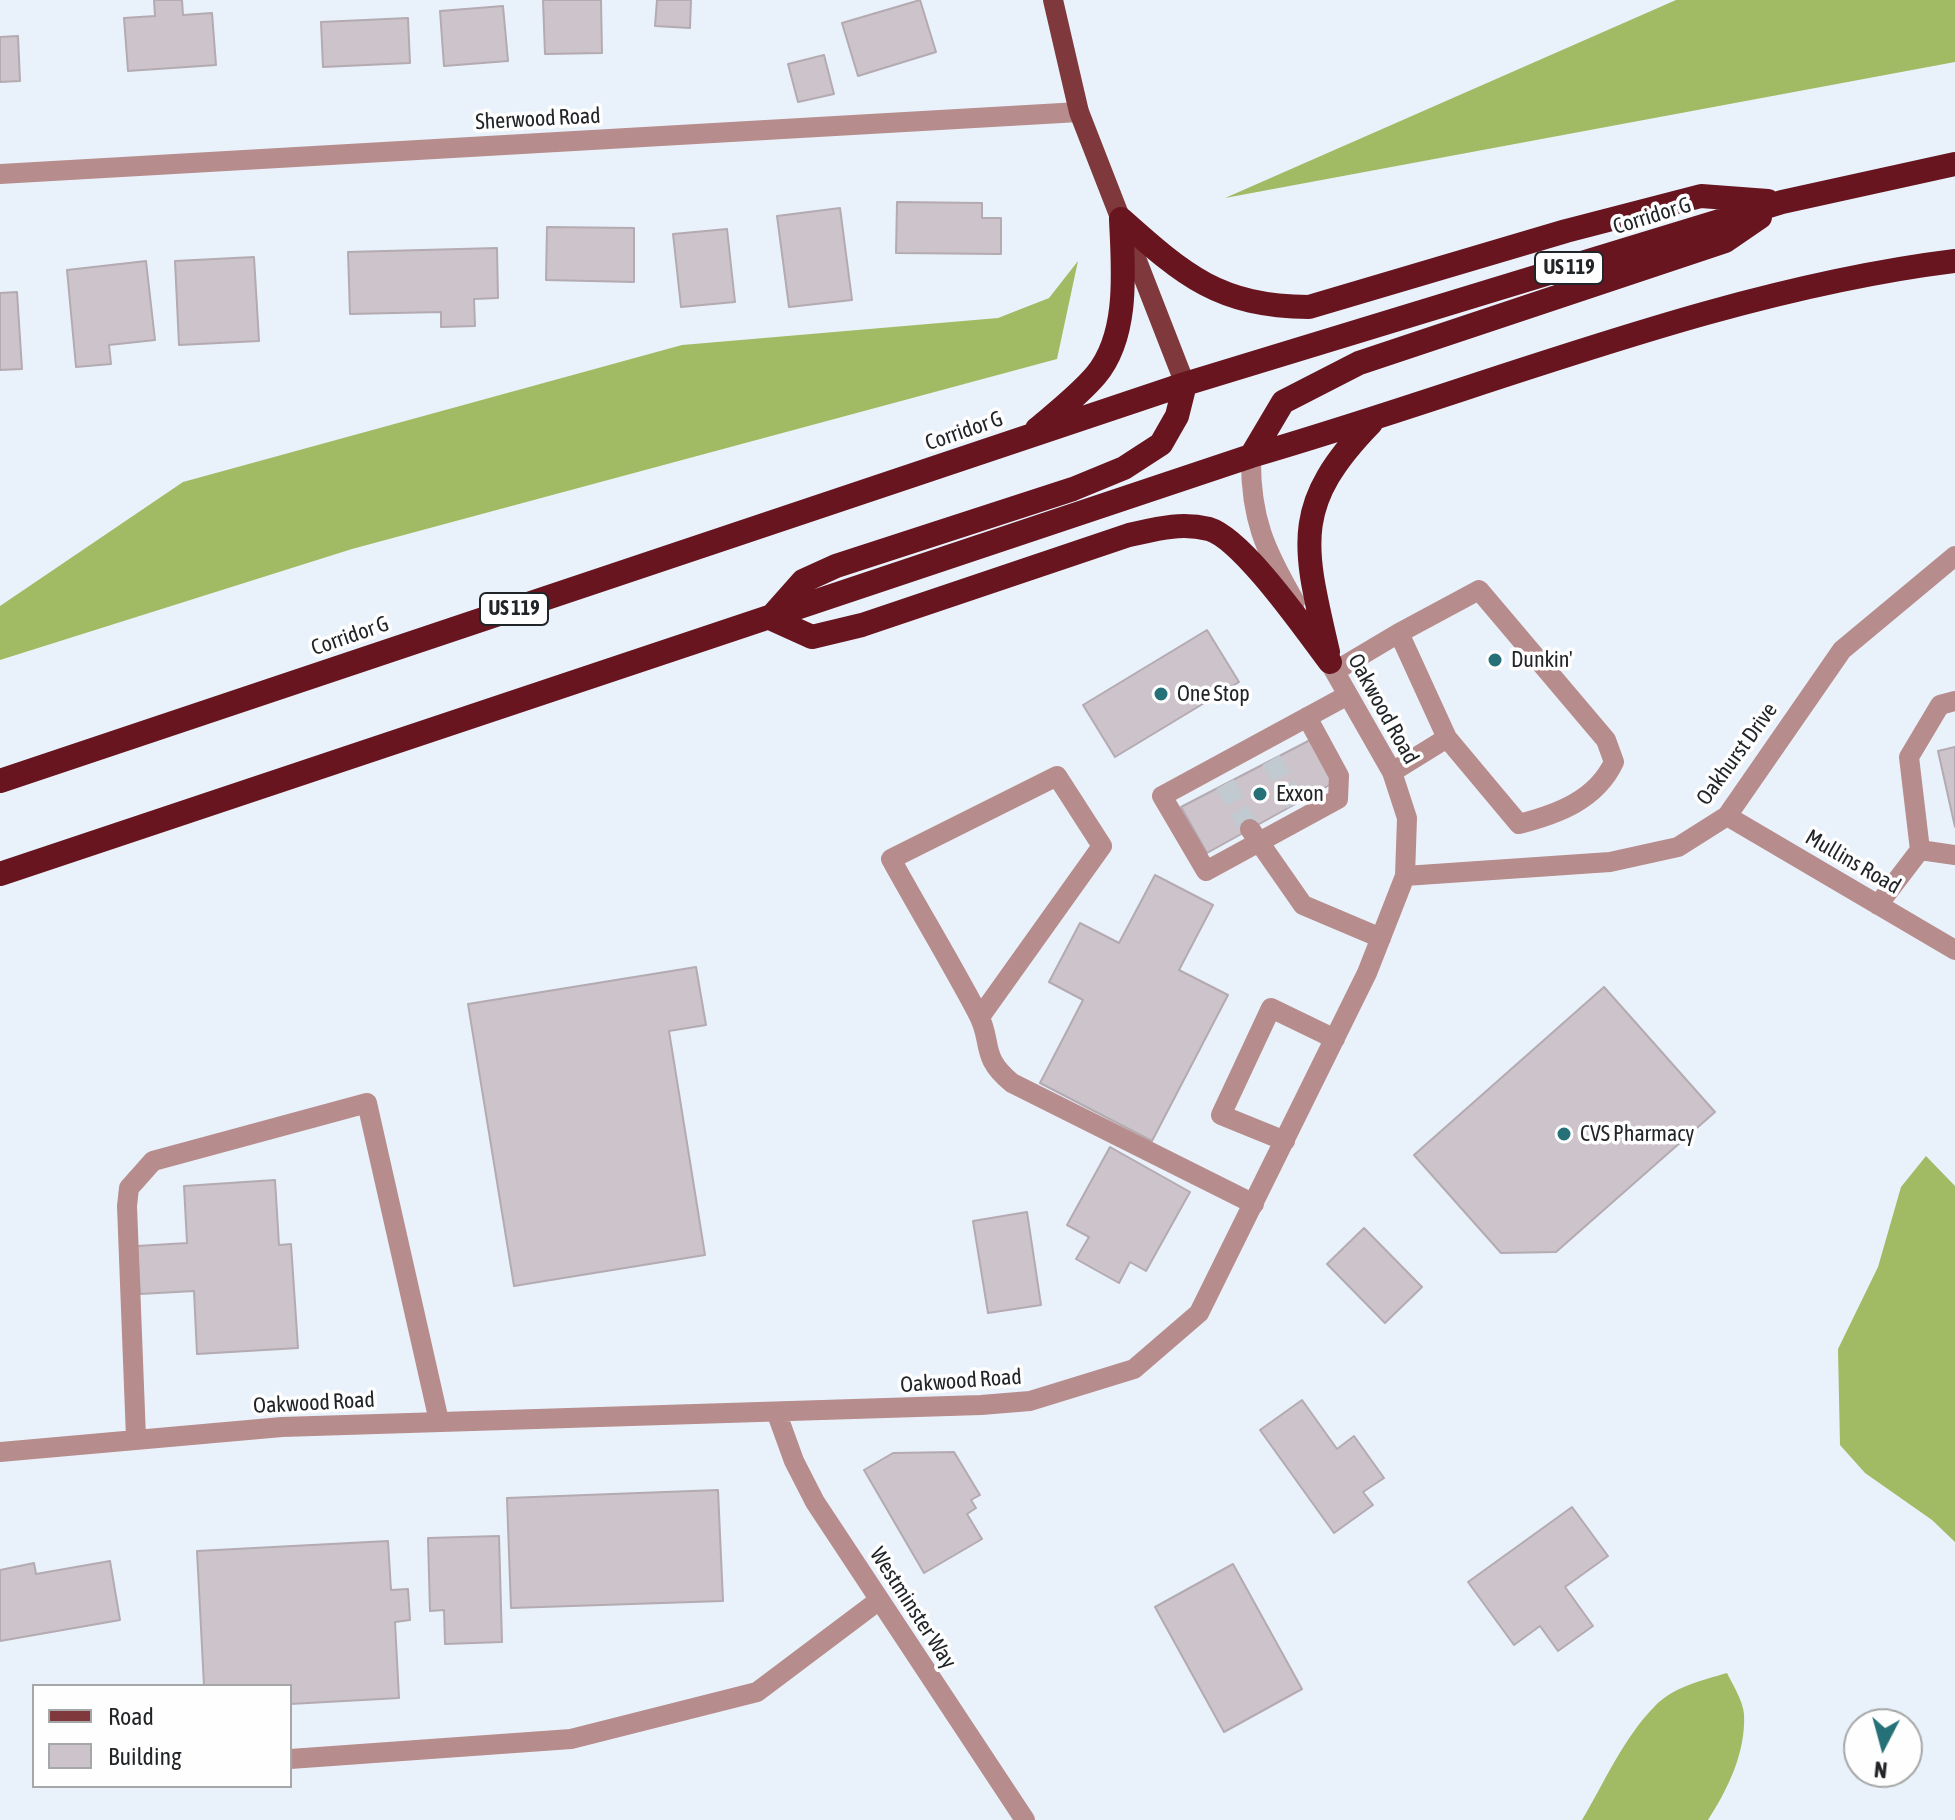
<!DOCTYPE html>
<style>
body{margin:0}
#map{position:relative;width:1955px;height:1820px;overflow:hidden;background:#e9f2fb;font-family:"Asap Condensed",sans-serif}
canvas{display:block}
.legend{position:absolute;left:32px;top:1684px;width:260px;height:104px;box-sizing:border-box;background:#fefefe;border:2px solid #a6a7a8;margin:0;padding:10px 14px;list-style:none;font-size:24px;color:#222528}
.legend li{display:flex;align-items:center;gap:16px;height:40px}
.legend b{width:40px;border:2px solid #a6a7a8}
.north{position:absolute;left:1843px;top:1708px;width:80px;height:80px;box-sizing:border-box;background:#fefefe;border:2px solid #a6a7a8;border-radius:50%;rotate:186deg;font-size:22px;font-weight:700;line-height:32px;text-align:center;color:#222528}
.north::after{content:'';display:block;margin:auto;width:28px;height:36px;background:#267078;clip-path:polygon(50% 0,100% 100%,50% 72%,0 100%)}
</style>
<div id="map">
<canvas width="1955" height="1820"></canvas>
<ul class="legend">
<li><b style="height:10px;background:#7f383b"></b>Road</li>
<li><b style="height:22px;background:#cdc3ca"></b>Building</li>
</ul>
<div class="north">N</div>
</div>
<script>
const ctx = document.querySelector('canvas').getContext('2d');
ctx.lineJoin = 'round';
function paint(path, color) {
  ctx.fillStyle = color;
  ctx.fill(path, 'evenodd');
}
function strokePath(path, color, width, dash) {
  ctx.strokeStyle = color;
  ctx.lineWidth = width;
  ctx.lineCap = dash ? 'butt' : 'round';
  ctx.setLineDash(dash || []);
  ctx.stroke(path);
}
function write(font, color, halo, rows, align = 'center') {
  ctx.font = font + ' "Asap Condensed",sans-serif';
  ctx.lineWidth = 7;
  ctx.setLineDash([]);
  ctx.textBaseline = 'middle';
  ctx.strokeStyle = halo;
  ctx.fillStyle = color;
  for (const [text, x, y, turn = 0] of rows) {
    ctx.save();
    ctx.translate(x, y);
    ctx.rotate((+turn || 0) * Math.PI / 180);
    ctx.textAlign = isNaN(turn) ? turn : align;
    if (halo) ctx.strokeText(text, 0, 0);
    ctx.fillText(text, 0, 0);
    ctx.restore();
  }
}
const forest = new Path2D(`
 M1676 0H1955V62L1225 198Z
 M1078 261 1057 359 352 549 0 660V606L183 482 682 345 998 318 1049 298Z
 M1926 1156 1955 1186V1542L1932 1520 1865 1473 1840 1445 1838 1349 1878 1267 1901 1187Z
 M1727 1673C1733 1685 1743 1701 1744 1714 1746 1752 1728 1789 1708 1820H1582C1604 1783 1624 1737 1655 1706 1673 1687 1703 1680 1727 1673Z`);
const building = new Path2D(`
 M154 0H182L183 15 212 13 216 65 128 71 124 18 155 16Z
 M543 0H601L602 53 545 54Z
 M657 0H691L690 28 655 26Z
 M920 0 936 52 858 76 842 23Z
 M503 6 508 61 444 66 440 11Z
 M408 18 410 63 323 67 321 22Z
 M18 36 20 81 0 82V37Z
 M824 55 834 94 798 102 788 64Z
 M897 202 982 203V218H1001V254L896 253Z
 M840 208 852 300 789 307 777 216Z
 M547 227 634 228V282L546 280Z
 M727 229 735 302 681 307 673 234Z
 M497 248 498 298 474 299 475 326 441 327V312L350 314 348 252Z
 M254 257 259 341 179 345 175 261Z
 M146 261 155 340 109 345 111 364 76 367 67 270Z
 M17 292 22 369 0 370V293Z
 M1207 630 1239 682 1115 757 1083 705Z
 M1314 738 1335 782 1207 853 1181 807Z
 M1955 747V827L1938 751Z
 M1155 875 1213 905 1179 970 1228 995 1152 1141 1040 1083 1083 1000 1049 982 1080 923 1119 943Z
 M696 967 706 1025 669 1031 705 1255 514 1286 468 1004Z
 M1604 987 1715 1112 1556 1252 1501 1253 1414 1155Z
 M1110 1147 1190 1192 1146 1271 1130 1262 1119 1283 1076 1259 1089 1237 1067 1225Z
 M275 1180 279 1245 291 1244 298 1348 197 1354 194 1291 140 1294 137 1246 187 1243 184 1186Z
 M1027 1212 1041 1305 988 1313 973 1221Z
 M1364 1228 1422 1287 1385 1323 1327 1264Z
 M1302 1400 1337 1449 1354 1436 1384 1478 1363 1492 1373 1505 1334 1533 1260 1430Z
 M954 1452 980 1495 971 1500 976 1508 967 1514 982 1539 924 1573 864 1470 893 1453Z
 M718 1490 723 1601 511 1608 507 1498Z
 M1572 1507 1608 1556 1565 1587 1593 1626 1558 1651 1540 1626 1514 1645 1468 1582Z
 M499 1536 502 1642 445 1644 444 1610 430 1611 428 1538Z
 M388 1541 391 1590 408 1589 410 1620 395 1622 399 1698 290 1704V1686H204L197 1551Z
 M110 1561 120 1620 0 1641V1570L34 1563 36 1574Z
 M1233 1564 1302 1689 1224 1732 1155 1607Z`);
const minorTunnel = new Path2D(`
 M1271 760 1296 804
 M1225 784 1250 829`);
const minor = new Path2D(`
 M0 174 1079 112
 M1251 456C1250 518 1265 550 1295 602
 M1335 671 1399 633
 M1307 717 1339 776 1338 799 1206 871 1162 796C1224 762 1286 728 1348 695
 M1392 772 1447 738 1519 824C1558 814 1596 800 1614 762L1606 740 1479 590 1399 633 1447 738
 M1727 816 1955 950
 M1250 829 1303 905 1381 938
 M1920 850 1955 855
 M1405 876 1610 862 1678 847 1727 816 1842 650 1955 556
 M1878 905 1920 850 1909 757 1940 705 1955 701
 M980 1017 1102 846 1057 776 891 859C919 910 950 961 977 1012 994 1042 978 1055 1012 1083L1254 1204
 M1285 1141 1221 1115 1271 1008 1335 1039
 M777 1414 794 1461 815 1502 1025 1820
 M136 1438 127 1206 129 1188 153 1161 367 1103 439 1421
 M0 1452 282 1427 981 1405 1030 1401 1134 1369 1199 1313 1367 973 1405 876 1407 818 1392 772 1323 651
 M290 1759 571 1739 757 1692 878 1601`);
const major = new Path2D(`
 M1053 0 1079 112 1185 384`);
const highway = new Path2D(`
 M1121 219C1185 276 1219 306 1309 307L1566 231 1701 196 1768 201
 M1037 429C1057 412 1079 395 1096 375 1130 334 1123 267 1121 219
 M1251 456 1283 402 1359 363 1725 241 1760 217
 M771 617 803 581 836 566 1073 489 1124 468 1161 444 1177 416 1185 384
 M770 618 812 637 862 625 1129 535C1156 529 1180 522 1209 529 1243 539 1307 632 1330 662
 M1328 652C1304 547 1290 506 1371 423
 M0 781 1185 384 1782 202 1955 164
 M0 874 1251 456C1480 390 1719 290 1955 261`);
const markers = [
 [1495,660,8,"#267078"],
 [1161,694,8,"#267078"],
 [1260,794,8,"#267078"],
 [1564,1134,8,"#267078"]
];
const shields = [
 [1569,268,68],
 [514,609,68]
];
const shieldNames = [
 ["US 119",1569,268],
 ["US 119",514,609]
];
const streetNames = [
 ["Sherwood Road",538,119,-3],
 ["Corridor G",1652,216,-17],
 ["Corridor G",964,431,-19],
 ["Corridor G",350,636,-19],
 ["Oakwood Road",1383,709,61],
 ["Oakhurst Drive",1737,754,-54],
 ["Mullins Road",1853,862,30],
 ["Oakwood Road",961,1381,-4],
 ["Oakwood Road",314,1403,-3],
 ["Westminster Way",913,1608,57]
];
const poiNames = [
 ["Dunkin'",1511,660],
 ["One Stop",1177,694],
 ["Exxon",1276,794],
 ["CVS Pharmacy",1580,1134]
];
paint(forest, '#a1bb65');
paint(building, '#cdc3ca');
strokePath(building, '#b4aab1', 2);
strokePath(minorTunnel, '#c1c9d1', 20, [20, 10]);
strokePath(minor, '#b78c8c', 20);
strokePath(major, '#7f383b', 20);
strokePath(highway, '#68151f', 24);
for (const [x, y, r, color] of markers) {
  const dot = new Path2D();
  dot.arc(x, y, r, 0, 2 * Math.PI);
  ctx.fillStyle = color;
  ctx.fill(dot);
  strokePath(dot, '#fefefe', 3);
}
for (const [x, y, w] of shields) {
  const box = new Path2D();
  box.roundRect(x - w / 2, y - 16, w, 32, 6);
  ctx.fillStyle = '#fefefe';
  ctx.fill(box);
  strokePath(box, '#222528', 2);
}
write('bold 20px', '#222528', null, shieldNames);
write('22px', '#222528', '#fefefe', streetNames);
write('22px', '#222528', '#fefefe', poiNames, 'left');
</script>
